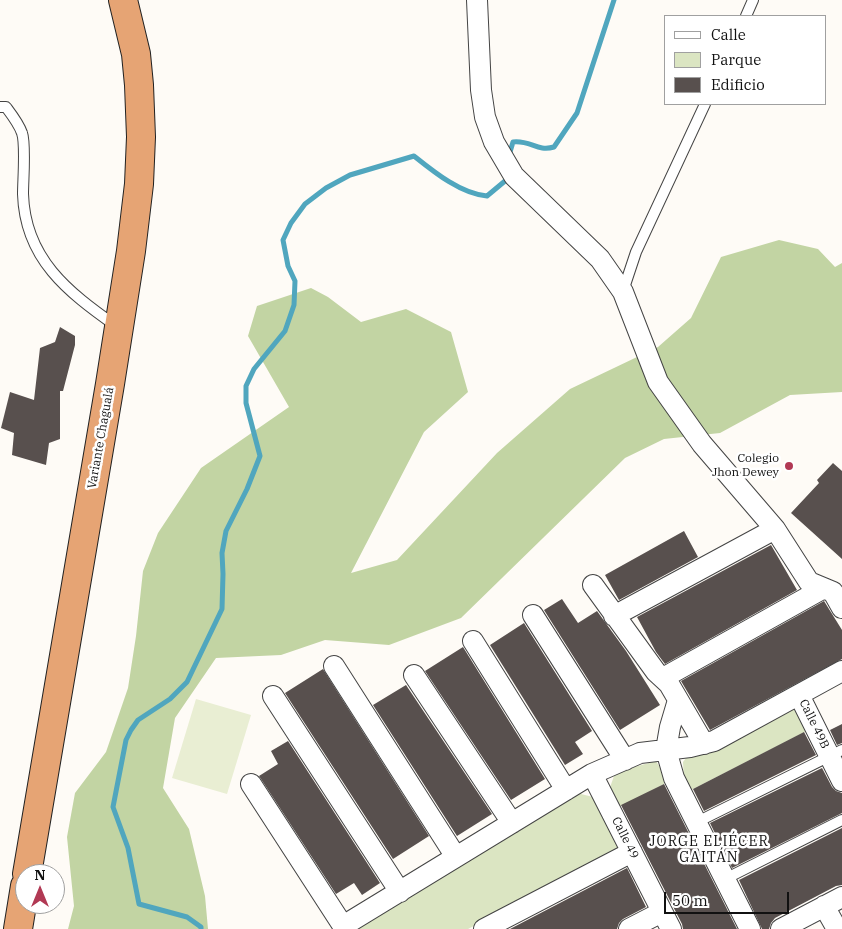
<!DOCTYPE html>
<meta charset="utf-8">
<style>
body{margin:0}
#map{position:relative;width:842px;height:929px;overflow:hidden;background:#fefbf6;font-family:"IBM Plex Serif",serif}
canvas{display:block}
.legend{position:absolute;left:664px;top:15px;width:162px;height:90px;box-sizing:border-box;background:#fff;border:1px solid #a0a0a0;margin:0;padding:6px 9px;list-style:none;font-size:15px;color:#111}
.legend li{display:flex;align-items:center;gap:10px;height:25px}
.legend b{width:25px;border:1px solid #a0a0a0}
.north{position:absolute;left:15px;top:864px;width:50px;height:50px;box-sizing:border-box;background:#fff;border:1px solid #a0a0a0;border-radius:50%;rotate:0deg;font-size:14px;font-weight:700;line-height:20px;text-align:center;color:#111}
.north::after{content:'';display:block;margin:auto;width:18px;height:22px;background:#b13954;clip-path:polygon(50% 0,100% 100%,50% 72%,0 100%)}
.scale{position:absolute;left:664px;top:892px;width:125px;height:22px;box-sizing:border-box;border:2px solid #111;border-top:0;padding-left:6px;font-size:15px;line-height:18px;white-space:nowrap;color:#111;-webkit-text-stroke:4px #fff;paint-order:stroke}
</style>
<div id="map">
<canvas width="842" height="929"></canvas>
<ul class="legend">
<li><b style="height:6px;background:#fff"></b>Calle</li>
<li><b style="height:14px;background:#dbe5c2"></b>Parque</li>
<li><b style="height:14px;background:#58504e"></b>Edificio</li>
</ul>
<div class="north">N</div>
<div class="scale">50 m</div>
</div>
<script>
const ctx = document.querySelector('canvas').getContext('2d');
ctx.lineJoin = 'round';
function paint(path, color) {
  ctx.fillStyle = color;
  ctx.fill(path, 'evenodd');
}
function strokePath(path, color, width, dash) {
  ctx.strokeStyle = color;
  ctx.lineWidth = width;
  ctx.lineCap = dash ? 'butt' : 'round';
  ctx.setLineDash(dash || []);
  ctx.stroke(path);
}
function write(font, color, halo, rows, align = 'center') {
  ctx.font = font + ' "IBM Plex Serif",serif';
  ctx.lineWidth = 5;
  ctx.setLineDash([]);
  ctx.textBaseline = 'middle';
  ctx.strokeStyle = halo;
  ctx.fillStyle = color;
  for (const [text, x, y, turn = 0] of rows) {
    ctx.save();
    ctx.translate(x, y);
    ctx.rotate((+turn || 0) * Math.PI / 180);
    ctx.textAlign = isNaN(turn) ? turn : align;
    if (halo) ctx.strokeText(text, 0, 0);
    ctx.fillText(text, 0, 0);
    ctx.restore();
  }
}
const green = new Path2D(`
 M790 709 798 711 808 727 805 732 691 790 684 781 683 762 689 754Z
 M656 761 665 776 664 784 619 807 608 793 614 776 627 769Z
 M577 793 597 798 622 850 468 929H356Z`);
const forest = new Path2D(`
 M779 240 818 249 835 267 842 263V392L790 395 720 433 664 439 625 458 461 618 389 645 325 640 281 655 216 658 175 718 163 788 189 829 205 896 208 929H68L74 906 67 837 75 793 106 752 128 688 136 636 143 571 158 533 201 468 289 407 248 336 257 306 311 288 328 297 361 322 406 309 451 332 468 392 424 432 351 573 397 560 497 453 570 389 658 347 691 318 721 257Z`);
const pitch = new Path2D(`
 M196 699 251 715 227 794 172 778Z`);
const stream = new Path2D(`
 M510 152 513 142C531 140 537 152 554 147L577 113 614 0
 M201 929V927L187 917 139 904 128 848 113 807 126 740 131 730 138 720 170 699 187 682 222 609 223 574 222 553 226 531 247 489 260 456 246 403V386L254 369 285 331 294 305 295 281 288 266 283 240 291 223 305 204 326 188 350 175 414 156C434 172 461 194 487 196L505 181`);
const building = new Path2D(`
 M60 327 75 336V345L63 391H60V439L49 443 46 465 12 455 14 433 1 428 10 392 34 400 40 348 55 342Z
 M833 463 842 471V559L791 513 819 483 817 480Z
 M684 531 698 557 619 600 605 575Z
 M771 545 797 590 665 664 656 652 637 617Z
 M562 599 578 623 597 611 626 651 660 705 620 730 544 610Z
 M824 601 842 630V659L710 730 681 681Z
 M524 623 592 731 575 742 583 754 565 765 490 645Z
 M463 647 545 779 511 800 425 671Z
 M323 669 429 836 393 859 285 693Z
 M406 685 492 814 457 836 373 705Z
 M842 724V743L837 745 830 730Z
 M804 732 816 755 704 811 693 789Z
 M288 741 380 883 362 895 354 883 336 894 259 776 278 764 271 751Z
 M822 768 832 787 836 791 842 793V813L732 868 710 823Z
 M664 784 737 929H683L682 924 621 805Z
 M842 828V885L836 886 775 918 771 923 769 929H762L739 880Z
 M627 868 646 907 623 919 619 923 617 929H510Z`);
const service = new Path2D(`
 M746 16 753 0
 M0 107H6C12 115 19 124 22 133 26 144 23 180 23 194 25 259 68 292 116 326
 M623 291 636 252 705 104
 M697 822 842 750
 M725 879 842 820`);
const minor = new Path2D(`
 M477 0 481 90 485 117 494 142 514 176 600 259 623 292 658 382 702 444 775 529 809 582 833 592 842 608
 M593 585 656 672 669 684 704 744
 M533 615 625 760
 M614 616 775 529
 M473 641 566 790
 M334 666 456 857
 M414 675 512 823
 M663 678 824 588
 M799 695 842 781
 M273 696 400 892
 M678 700 670 727 666 750 674 778 750 929
 M592 774 671 929
 M251 784 343 926 592 774 640 753 690 747 714 741 842 671
 M824 906 837 929
 M484 929 632 852
 M629 929 662 912
 M781 929 842 897`);
const trunk = new Path2D(`
 M27 874 110 384 131 251 139 184 141 137 139 85 136 54 123 0
 M18 929 25 886`);
const markers = [
 [789,466,5,"#b13954"]
];
const streetNames = [
 ["Variante Chagualá",101,438,-80],
 ["Calle 49B",814,724,64],
 ["Calle 49",625,838,63]
];
const poiNames = [
 ["Colegio",779,459],
 ["Jhon Dewey",779,473]
];
const neighbourhoodNames = [
 ["JORGE ELIÉCER",709,842],
 ["GAITÁN",709,858]
];
paint(green, '#dbe5c2');
paint(forest, '#c2d4a3');
paint(pitch, '#e9eed3');
strokePath(stream, '#50a6be', 5);
paint(building, '#58504e');
strokePath(service, '#444', 12);
strokePath(minor, '#444', 22);
strokePath(trunk, '#222', 30);
strokePath(service, '#fff', 10);
strokePath(minor, '#fff', 20);
strokePath(trunk, '#e6a474', 28);
for (const [x, y, r, color] of markers) {
  const dot = new Path2D();
  dot.arc(x, y, r, 0, 2 * Math.PI);
  ctx.fillStyle = color;
  ctx.fill(dot);
  strokePath(dot, '#fff', 2);
}
write('12px', '#111', '#fff', streetNames);
write('12px', '#111', '#fff', poiNames, 'right');
ctx.letterSpacing = '1px';
write('14px', '#111', '#fff', neighbourhoodNames);
ctx.letterSpacing = '0px';
</script>
